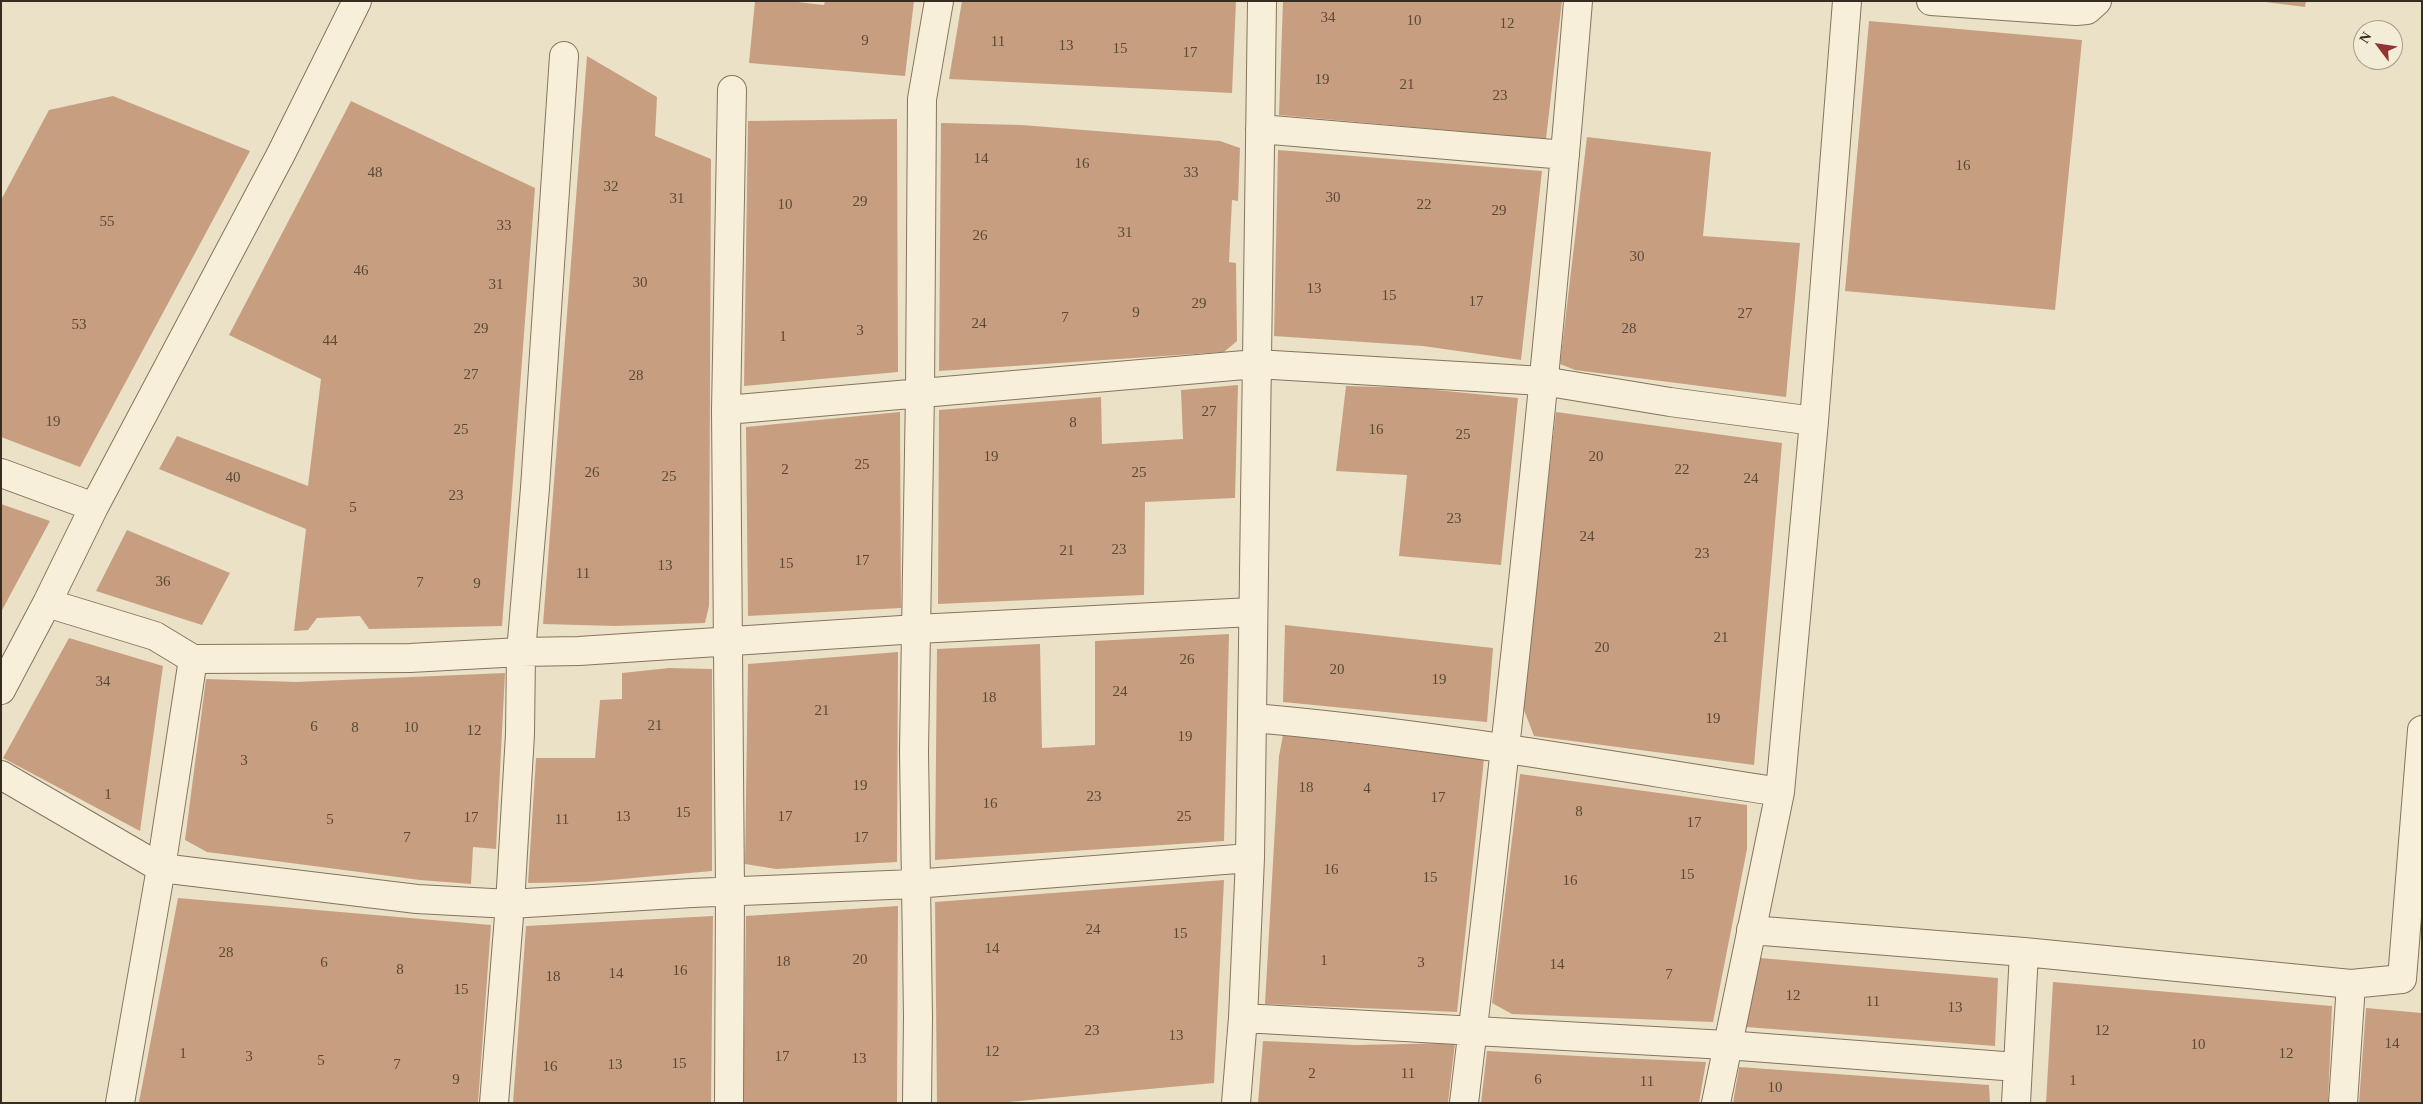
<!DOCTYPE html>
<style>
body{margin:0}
#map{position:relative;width:2423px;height:1104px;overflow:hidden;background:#ebe1c7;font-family:Georgia,serif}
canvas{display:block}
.frame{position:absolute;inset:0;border:2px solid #372c20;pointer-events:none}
.north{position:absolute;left:2353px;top:20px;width:50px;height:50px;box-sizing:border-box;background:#f3ecd6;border:1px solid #a89f8d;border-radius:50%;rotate:301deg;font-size:14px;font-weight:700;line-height:20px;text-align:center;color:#372c20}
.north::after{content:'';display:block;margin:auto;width:18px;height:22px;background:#913432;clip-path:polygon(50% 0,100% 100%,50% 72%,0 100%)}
</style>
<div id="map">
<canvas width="2423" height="1104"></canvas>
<div class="frame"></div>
<div class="north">N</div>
</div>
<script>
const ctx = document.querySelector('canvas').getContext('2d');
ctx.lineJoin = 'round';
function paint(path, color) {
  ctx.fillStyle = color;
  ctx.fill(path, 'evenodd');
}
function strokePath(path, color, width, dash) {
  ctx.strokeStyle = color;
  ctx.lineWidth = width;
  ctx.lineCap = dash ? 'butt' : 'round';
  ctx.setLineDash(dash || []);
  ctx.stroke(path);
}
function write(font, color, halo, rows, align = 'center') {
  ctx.font = font + ' Georgia,serif';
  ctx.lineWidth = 4;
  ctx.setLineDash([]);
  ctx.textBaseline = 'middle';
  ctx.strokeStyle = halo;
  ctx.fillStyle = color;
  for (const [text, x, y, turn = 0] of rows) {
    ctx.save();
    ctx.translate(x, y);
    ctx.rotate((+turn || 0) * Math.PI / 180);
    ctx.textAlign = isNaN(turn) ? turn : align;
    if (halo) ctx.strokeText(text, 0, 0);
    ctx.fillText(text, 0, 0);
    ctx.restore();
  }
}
const building = new Path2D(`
 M755 1H789L824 5 825 1H914L905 76 749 63Z
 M962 1H1236L1232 93 949 79Z
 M1283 1H1562L1546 139 1279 115Z
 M2257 1H2306L2305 7Z
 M1869 21 2082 40 2055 310 1845 291Z
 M587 56 657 97 655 136 711 159 709 606 705 623 615 626 543 624Z
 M113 96 250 151 80 467 1 437V200L49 110Z
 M351 101 535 188 502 626 369 629 360 616 317 618 308 630 294 631 306 529 159 469 177 436 308 486 321 379 229 335Z
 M897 119 898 372 744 386 748 121Z
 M941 123 1022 125 1220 141 1240 148 1238 201 1232 200 1229 262 1236 263 1237 341 1224 352 939 371Z
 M1587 137 1711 152 1703 236 1800 243 1786 397 1575 370 1560 364Z
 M1278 150 1542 171 1521 360 1423 346 1274 336Z
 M1238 385 1235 498 1145 502 1144 595 938 604 939 410 1101 397 1102 444 1183 439 1181 390Z
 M1346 386 1415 388 1518 398 1501 565 1399 556 1407 475 1336 471Z
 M900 412 901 608 748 616 746 427Z
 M1556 412 1782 443 1754 765 1534 736 1522 705Z
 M1 504 50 521 1 612Z
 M127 530 230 573 202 625 96 591Z
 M1285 625 1493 648 1487 722 1283 702Z
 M1229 634 1224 841 935 860 937 649 1040 644 1042 748 1095 745V641Z
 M69 638 163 666 140 831 3 758Z
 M898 652 897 862 776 869 745 864 748 664Z
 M669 668 712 669V871L588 882 528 883 536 758H595L600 700 622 699V673Z
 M505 673 496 849 473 847 471 884 420 880 207 852 185 840 206 679 296 682Z
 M1283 735 1484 759 1457 1012 1265 1004 1279 756Z
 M1520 774 1747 805V849L1713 1022 1512 1014 1492 1003Z
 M1224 880 1214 1083 998 1103H937L935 902Z
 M178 898 491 925 478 1103 139 1102Z
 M898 906 897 1103H743L746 916Z
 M713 916 711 1103H513L526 926Z
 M1760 958 1998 978 1995 1046 1746 1027Z
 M2053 982 2332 1006 2328 1103H2046Z
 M2366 1008 2422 1013V1103H2359Z
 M1263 1041 1356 1045 1455 1043 1448 1103H1258Z
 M1487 1051 1597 1057 1706 1062 1699 1103H1481Z
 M1739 1067 1989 1085 1990 1103H1733Z`);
const street = new Path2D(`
 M1931 1 2076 11 2087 10 2097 1
 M1260 129 1565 155
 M726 410 1256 364 1543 381 1670 402 1814 421
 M1 473 94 507
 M47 603 155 636 193 659 410 658 521 652 579 651 917 629 1252 612
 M1 690 47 603 94 507 281 154 357 1
 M1253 718C1429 733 1605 765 1780 792
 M1 775 161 868 417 899 510 904 692 893 914 884 1250 858
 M1751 930 2024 952 2351 984 2402 979 2422 730
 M1243 1018 1726 1045 2017 1067
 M120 1103 161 868 193 659
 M494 1103 510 904 520 734 521 652 535 488 564 56
 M729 1103 730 891 726 410 732 90
 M917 1103 918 1017 914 751 920 392 922 99 939 1
 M1236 1103 1243 1018 1250 858 1262 1
 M1464 1103C1508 736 1548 369 1578 1
 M1716 1103 1780 792 1814 421 1847 1
 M2016 1103 2024 952
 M2343 1103 2351 984`);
const numberNames = [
 ["34",1328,18],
 ["10",1414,21],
 ["12",1507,24],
 ["9",865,41],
 ["11",998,42],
 ["13",1066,46],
 ["15",1120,49],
 ["17",1190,53],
 ["19",1322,80],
 ["21",1407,85],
 ["23",1500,96],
 ["14",981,159],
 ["16",1082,164],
 ["16",1963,166],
 ["48",375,173],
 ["33",1191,173],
 ["32",611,187],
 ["30",1333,198],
 ["31",677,199],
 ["29",860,202],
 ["10",785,205],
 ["22",1424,205],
 ["29",1499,211],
 ["55",107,222],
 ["33",504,226],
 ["31",1125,233],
 ["26",980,236],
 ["30",1637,257],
 ["46",361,271],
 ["30",640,283],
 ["31",496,285],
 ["13",1314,289],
 ["15",1389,296],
 ["17",1476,302],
 ["29",1199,304],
 ["9",1136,313],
 ["27",1745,314],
 ["7",1065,318],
 ["24",979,324],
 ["53",79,325],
 ["29",481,329],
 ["28",1629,329],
 ["3",860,331],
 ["1",783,337],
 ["44",330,341],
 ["27",471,375],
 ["28",636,376],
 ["27",1209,412],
 ["19",53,422],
 ["8",1073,423],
 ["25",461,430],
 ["16",1376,430],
 ["25",1463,435],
 ["19",991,457],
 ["20",1596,457],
 ["25",862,465],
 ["2",785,470],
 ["22",1682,470],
 ["26",592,473],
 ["25",1139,473],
 ["25",669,477],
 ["40",233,478],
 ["24",1751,479],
 ["23",456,496],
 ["5",353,508],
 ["23",1454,519],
 ["24",1587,537],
 ["23",1119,550],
 ["21",1067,551],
 ["23",1702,554],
 ["17",862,561],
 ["15",786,564],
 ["13",665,566],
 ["11",583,574],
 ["36",163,582],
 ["7",420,583],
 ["9",477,584],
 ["21",1721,638],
 ["20",1602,648],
 ["26",1187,660],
 ["20",1337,670],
 ["19",1439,680],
 ["34",103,682],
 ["24",1120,692],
 ["18",989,698],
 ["21",822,711],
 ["19",1713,719],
 ["21",655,726],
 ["6",314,727],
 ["8",355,728],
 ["10",411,728],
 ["12",474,731],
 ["19",1185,737],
 ["3",244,761],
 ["19",860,786],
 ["18",1306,788],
 ["4",1367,789],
 ["1",108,795],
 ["23",1094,797],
 ["17",1438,798],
 ["16",990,804],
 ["8",1579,812],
 ["15",683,813],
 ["13",623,817],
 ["17",785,817],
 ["25",1184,817],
 ["17",471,818],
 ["5",330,820],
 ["11",562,820],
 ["17",1694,823],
 ["7",407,838],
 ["17",861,838],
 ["16",1331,870],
 ["15",1687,875],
 ["15",1430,878],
 ["16",1570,881],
 ["24",1093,930],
 ["15",1180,934],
 ["14",992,949],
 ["28",226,953],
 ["20",860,960],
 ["1",1324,961],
 ["18",783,962],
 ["6",324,963],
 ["3",1421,963],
 ["14",1557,965],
 ["8",400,970],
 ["16",680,971],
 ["14",616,974],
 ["7",1669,975],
 ["18",553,977],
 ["15",461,990],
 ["12",1793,996],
 ["11",1873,1002],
 ["13",1955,1008],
 ["23",1092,1031],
 ["12",2102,1031],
 ["13",1176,1036],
 ["14",2392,1044],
 ["10",2198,1045],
 ["12",992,1052],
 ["1",183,1054],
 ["12",2286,1054],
 ["3",249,1057],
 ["17",782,1057],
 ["13",859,1059],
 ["5",321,1061],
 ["15",679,1064],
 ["7",397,1065],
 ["13",615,1065],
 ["16",550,1067],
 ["2",1312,1074],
 ["11",1408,1074],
 ["9",456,1080],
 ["6",1538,1080],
 ["1",2073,1081],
 ["11",1647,1082],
 ["10",1775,1088]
];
paint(building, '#c79f80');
strokePath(street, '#86745e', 30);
strokePath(street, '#f7efda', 28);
write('15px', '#5b4938', null, numberNames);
</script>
